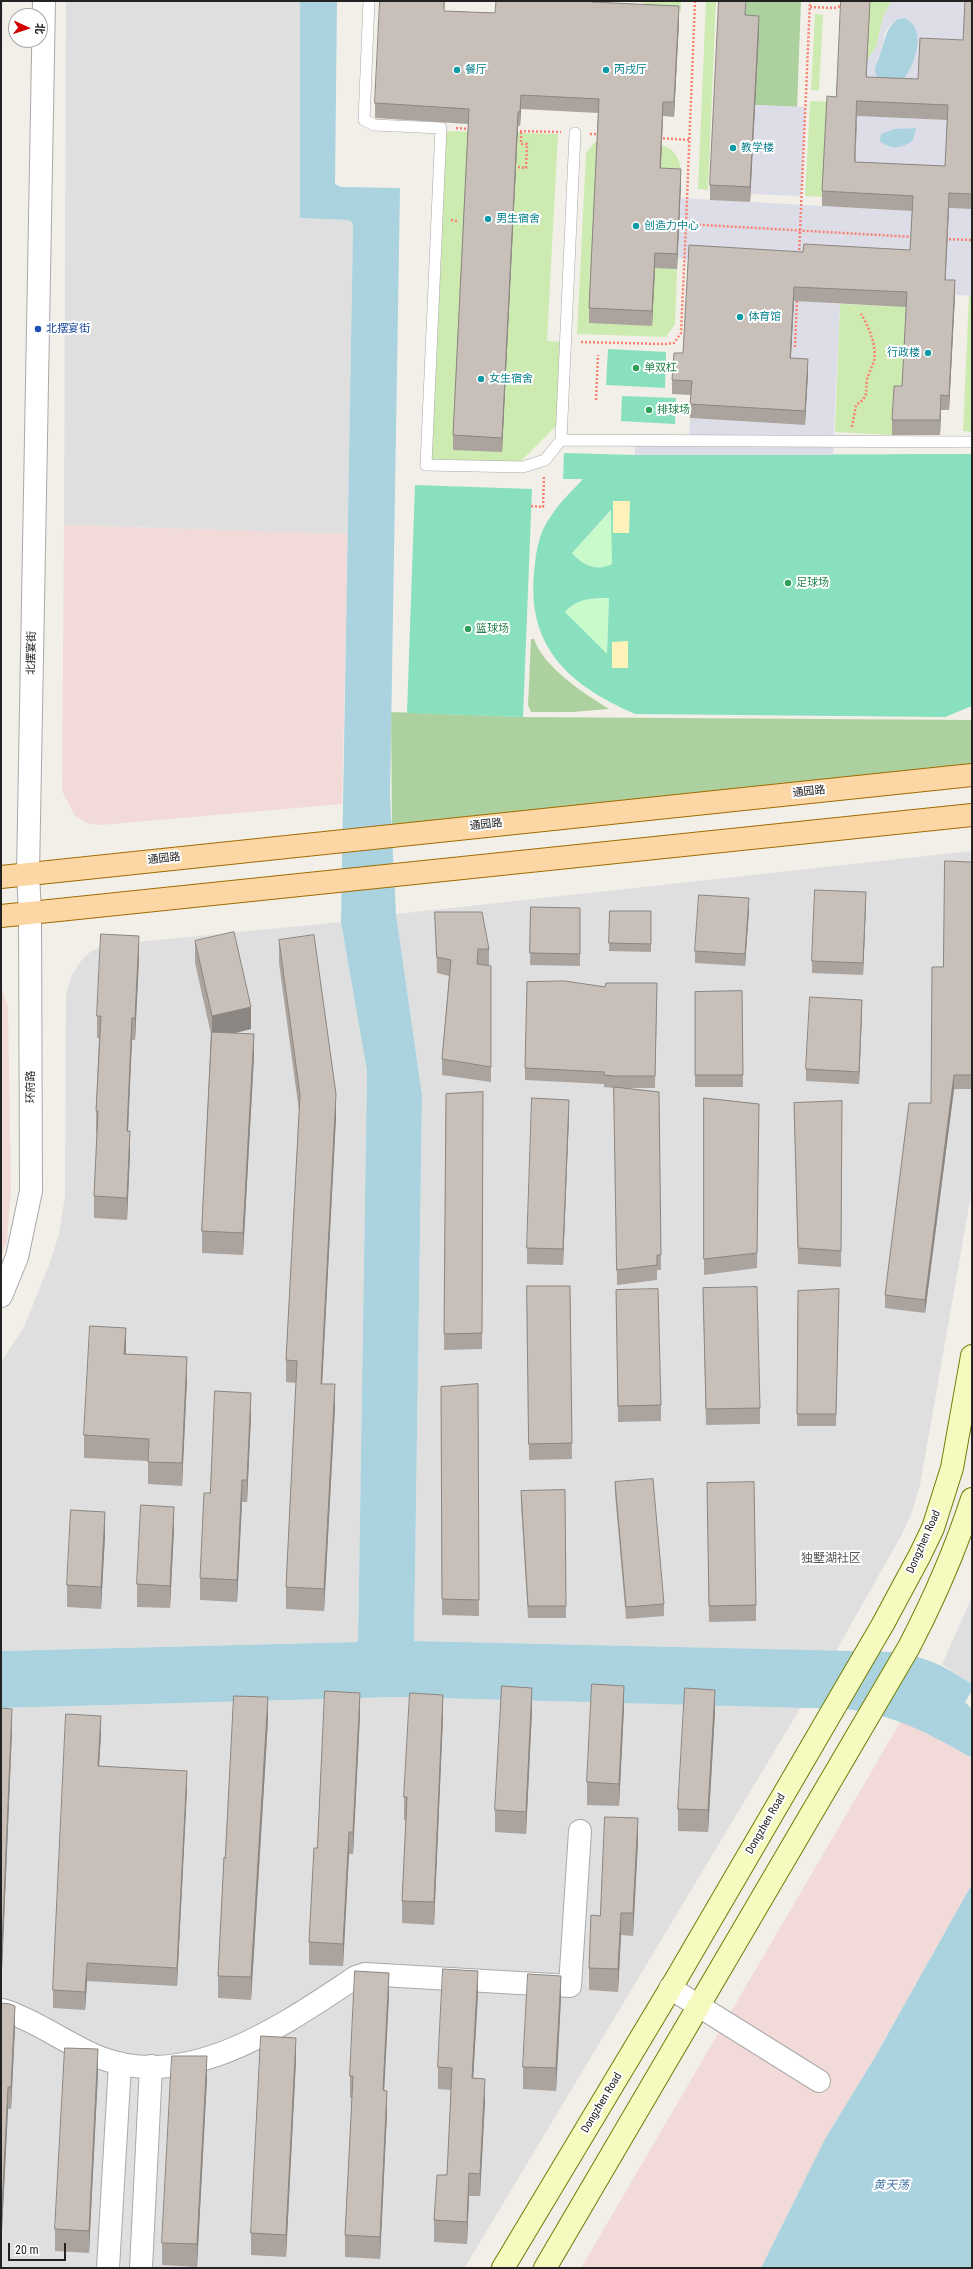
<!DOCTYPE html>
<meta charset="utf-8">
<style>
body{margin:0}
#map{position:relative;width:973px;height:2269px;overflow:hidden;background:#f2efe9;font-family:"Roboto Condensed","Noto Sans SC",sans-serif}
canvas{display:block}
.frame{position:absolute;inset:0;border:2px solid #222;pointer-events:none}
.north{position:absolute;left:8px;top:8px;width:40px;height:40px;box-sizing:border-box;background:#fff;border:1px solid #a7a7a7;border-radius:50%;rotate:93deg;font-size:11px;font-weight:700;line-height:16px;text-align:center;color:#222}
.north::after{content:'';display:block;margin:auto;width:14px;height:18px;background:#d40000;clip-path:polygon(50% 0,100% 100%,50% 72%,0 100%)}
.scale{position:absolute;left:8px;top:2243px;width:58px;height:18px;box-sizing:border-box;border:2px solid #222;border-top:0;padding-left:5px;font-size:12px;line-height:14px;white-space:nowrap;color:#222;-webkit-text-stroke:3px #fff;paint-order:stroke}
</style>
<div id="map">
<canvas width="973" height="2269"></canvas>
<div class="frame"></div>
<div class="north">北</div>
<div class="scale">20 m</div>
</div>
<script>
const ctx = document.querySelector('canvas').getContext('2d');
ctx.lineJoin = 'round';
function paint(path, color) {
  ctx.fillStyle = color;
  ctx.fill(path, 'evenodd');
}
function strokePath(path, color, width, dash) {
  ctx.strokeStyle = color;
  ctx.lineWidth = width;
  ctx.lineCap = dash ? 'butt' : 'round';
  ctx.setLineDash(dash || []);
  ctx.stroke(path);
}
function write(font, color, halo, rows, align = 'center') {
  ctx.font = font + ' "Roboto Condensed","Noto Sans SC",sans-serif';
  ctx.lineWidth = 4;
  ctx.setLineDash([]);
  ctx.textBaseline = 'middle';
  ctx.strokeStyle = halo;
  ctx.fillStyle = color;
  for (const [text, x, y, turn = 0] of rows) {
    ctx.save();
    ctx.translate(x, y);
    ctx.rotate((+turn || 0) * Math.PI / 180);
    ctx.textAlign = isNaN(turn) ? turn : align;
    if (halo) ctx.strokeText(text, 0, 0);
    ctx.fillText(text, 0, 0);
    ctx.restore();
  }
}
const residential = new Path2D(`
 M1 1H3L1 143Z
 M66 1H300V218L348 220 352 222 353 227 348 534 64 525Z
 M972 851V1189L920 1485 912 1512 901 1536 836 1651 414 1641 422 1095 396 914Z
 M341 922 367 1071 358 1642 1 1651V1362L24 1327 49 1265 59 1234 65 1196 66 995 71 977 80 962 91 951 107 945Z
 M972 1597V1684L942 1664Z
 M399 1697 801 1707 465 2267 1 2268V1708Z`);
const commercial = new Path2D(`
 M64 525 348 534 342 804 101 825 87 823 75 816 62 791Z
 M1 986 8 1007 11 1190 7 1240 1 1257Z
 M901 1721 920 1729 972 1758V1884L875 2057 825 2139 761 2268H581Z`);
const grass = new Path2D(`
 M644 1H681V11L644 9Z
 M706 1H716L708 190 698 189Z
 M870 1H892L884 15 876 47 867 60Z
 M815 14 823 15 819 90H811Z
 M810 101 828 102 823 197 805 196Z
 M444 131 558 134 547 341 562 342 558 424 519 463 429 461Z
 M595 142 665 146C675 150 679 158 681 169L675 324 666 337 577 334 586 153Z
 M908 293 902 401 894 400 892 435 835 432 840 304 895 306Z
 M969 296H972V432L963 431Z`);
const forest = new Path2D(`
 M746 1H801L797 107 755 105 745 24Z
 M531 639H534C543 667 585 694 609 709L573 712H531L528 705Z
 M391 712 523 717 972 720V767L392 826Z`);
const sand = new Path2D(`
 M613 501H630L629 533H613Z
 M612 641H628V668H612Z`);
const park = new Path2D(`
 M612 510V564C597 572 582 565 572 553Z
 M601 598H609L607 655 565 612C575 601 587 598 601 598Z`);
const pitch = new Path2D(`
 M608 349 666 352 665 388 606 385Z
 M622 396 676 398 675 424 621 421Z
 M564 453 635 455 972 454V706L945 717 635 714C571 686 527 649 534 573 536 553 538 533 551 516 560 502 572 491 583 479H563ZM613 501H630L629 533H613ZM611 510 612 564C597 572 582 565 572 553ZM601 598H609L607 654 565 612C574 601 588 598 601 598ZM628 641V668H612V642Z
 M415 485 532 489 523 717 407 713Z`);
const plaza = new Path2D(`
 M966 1 963 55 918 94 866 91 867 60 876 47 884 15 891 2ZM905 18 911 21 876 61 881 54 885 32 890 25 898 19Z
 M755 105 806 107 801 196 750 194Z
 M857 116 948 120 945 180 855 176ZM916 128 901 147 886 146 903 129Z
 M680 198 913 211 910 264 801 301 840 304 833 455H635V434L689 435 690 418 805 425 808 374 790 372 689 260 676 258Z
 M949 208 972 209V296L945 294Z`);
const water = new Path2D(`
 M300 1H337L335 184 341 187 400 188 390 796 396 914 422 1095 414 1641 896 1652C931 1659 942 1665 972 1684V1691L965 1702 972 1709V1758C927 1733 899 1716 846 1709L399 1697 1 1708V1651L358 1642 367 1071 341 922 353 227 352 222 348 220 300 218Z
 M905 18C929 30 914 68 900 84L880 81C870 69 878 64 881 52 886 38 885 29 898 19Z
 M916 128 913 140C902 149 891 150 880 141L881 134 894 129Z
 M972 1884V2268H761L825 2139 875 2057Z`);
const path = new Path2D(`
 M695 1 686 224 914 237
 M810 7 834 8 842 6V1
 M456 128 471 129
 M516 131 561 132
 M590 134H601
 M659 138 690 140
 M518 167 526 168 527 144H521V131
 M451 220 457 221
 M945 239 972 240
 M799 254 810 1
 M581 342 664 344 674 343 681 333 686 224
 M795 347 797 299
 M596 400 598 355
 M852 427 856 405C870 396 865 392 867 379 869 373 872 367 874 361 877 346 869 327 861 314
 M531 506 543 507 544 475`);
const service = new Path2D(`
 M369 1 364 120 374 125 441 128 426 465 523 467 545 460 561 440
 M575 133 561 440 972 442`);
const minor = new Path2D(`
 M670 1988 819 2081
 M1 2010C9 2011 16 2015 23 2018 50 2030 75 2048 101 2058 191 2092 286 2023 356 1977L365 1974 570 1986 580 1831
 M108 2268 120 2064
 M141 2268 151 2066`);
const tertiary = new Path2D(`
 M1 1296 17 1257 31 1191 30 913 28 874 44 1`);
const secondary = new Path2D(`
 M503 2268 675 1981 883 1624 920 1555 933 1528 952 1468 972 1356
 M545 2268 909 1647C934 1599 955 1551 972 1499`);
const primary = new Path2D(`
 M1 877 972 775
 M1 916 972 815`);
const wall = new Path2D(`
 M445 1 444 11 495 13 592 2 679 21 674 117 663 116 661 168 681 183 677 269 655 268 652 326 589 323V308L598 113 521 109 520 126H518L502 452 453 450V435L468 124 375 118V103Z
 M719 1H746V15L759 31 750 202 710 200V185Z
 M972 1V209L949 208 945 280 955 295 949 410H941L940 435H892V420L902 386 906 307 794 301 791 358 808 373 805 425 690 418 691 395 672 394V380L683 353 803 252 910 250 912 211 822 206V191L836 97 866 77 918 79 963 40ZM857 116 947 120 945 166 855 162Z
 M972 862V1089H954L925 1313 885 1308V1295L931 1103 943 967Z
 M866 904 863 975 812 973V961Z
 M531 907 580 908V966L530 965Z
 M749 910 745 966 695 963V951Z
 M610 911H651V952L609 951Z
 M435 912 489 949V965H483L491 966V1082L442 1075V1059L449 976 437 973Z
 M279 940 336 1117 322 1384 335 1407 324 1611 286 1609V1587L296 1383 286 1382V1360L299 1111 279 963Z
 M195 941 251 1029 236 1033 254 1056 243 1255 202 1253V1231L211 1034 195 963Z
 M139 959 135 1040H132L128 1131 130 1153 127 1220 94 1218V1196L97 1133H96V1111L99 1038H97V1016Z
 M742 991 743 1087H695V992Z
 M657 995 655 1088H626L659 1092 661 1270H657V1280L617 1285 614 1088 604 1087V1084L525 1080V1068Z
 M862 1012 859 1084 806 1081V1069Z
 M483 1092 482 1349 444 1350 446 1094Z
 M704 1098 759 1104 757 1268 704 1275Z
 M842 1101 841 1267 798 1264 794 1103Z
 M569 1115 563 1265 527 1264V1248Z
 M570 1286 572 1459 529 1460 527 1302Z
 M703 1288 760 1408V1424L706 1425Z
 M839 1289 836 1426H797L798 1291Z
 M616 1290 661 1405V1421L618 1422Z
 M126 1354 187 1379 182 1486 148 1484V1461L84 1458V1435Z
 M478 1384 479 1616 442 1615 441 1387Z
 M251 1416 247 1502H242L237 1602 200 1600V1578L210 1493Z
 M615 1482 664 1604V1616L626 1619 615 1494Z
 M707 1483 756 1605V1621L709 1622Z
 M565 1490 566 1618H528L521 1503V1491Z
 M174 1529 170 1608 137 1607V1584Z
 M105 1535 101 1609 67 1607V1585Z
 M1 1708 12 1731 2 1970H1Z
 M624 1708 619 1806 587 1805V1782Z
 M532 1710 526 1834 495 1832V1810Z
 M715 1712 708 1832 678 1831V1809Z
 M360 1715 353 1854H349L343 1966 309 1965V1942L317 1848Z
 M443 1717 434 1925 402 1923V1901L406 1820H404V1797Z
 M268 1720 251 2000 218 1998V1976Z
 M101 1734 99 1766 187 1789 177 1986 87 1981 85 2010 53 2008V1990Z
 M638 1841 633 1936 621 1935 618 1992 589 1990V1968L600 1916Z
 M478 1993 473 2078 485 2101 480 2196H469L467 2244 434 2242V2220L447 2175 451 2090 438 2089V2067Z
 M389 1995 384 2090 387 2113 380 2259 345 2257V2235L352 2098H350V2076Z
 M561 1998 556 2091 523 2089V2067Z
 M1 2003 15 2028 11 2109H8L1 2250Z
 M296 2060 286 2257 251 2255V2233Z
 M98 2072 89 2253 55 2251V2229Z
 M207 2078 197 2267 162 2265V2243Z`);
const shadedWall = new Path2D(`
 M870 1 866 91V77Z
 M679 6V21L674 117V102Z
 M759 16V31L750 202V187Z
 M521 95V109L520 126V112Z
 M857 101V116L855 176V162Z
 M663 102V116L660 182V168Z
 M518 112V126L502 452V438Z
 M681 169V183L677 269V254Z
 M949 193V208L945 294V280Z
 M655 253V268L652 326V311Z
 M955 280V295L949 410V396Z
 M794 287V301L790 372V358Z
 M808 359V373L805 425V411Z
 M941 395V410L940 435V420Z
 M866 892V904L863 975V963Z
 M749 898V910L745 966V954Z
 M139 936V959L135 1040V1018Z
 M478 949V965L477 964Z
 M862 1000V1012L859 1084V1072Z
 M251 1007V1029L212 1038V1016Z
 M132 1018V1040L127 1153V1131Z
 M254 1034V1056L243 1255V1233Z
 M954 1075V1089L925 1313V1300Z
 M336 1094V1117L321 1406V1384Z
 M569 1100V1115L563 1265V1249Z
 M130 1131V1153L127 1220V1198Z
 M126 1328V1350L124 1376V1354Z
 M187 1357V1379L182 1486V1463Z
 M335 1384V1407L324 1611V1589Z
 M251 1393V1416L247 1502V1480Z
 M242 1480V1502L237 1602V1580Z
 M174 1507V1529L170 1608V1586Z
 M105 1512V1535L101 1609V1587Z
 M624 1686V1708L619 1806V1784Z
 M532 1688V1710L526 1834V1812Z
 M715 1690V1712L708 1832V1810Z
 M360 1693V1715L353 1854V1832Z
 M443 1695V1717L434 1925V1902Z
 M268 1697V1720L251 2000V1977Z
 M12 1709V1731L2 1970V1947Z
 M101 1716V1734L98 1784V1766Z
 M187 1771V1789L177 1986V1968Z
 M638 1818V1841L633 1936V1913Z
 M349 1832V1854L343 1966V1944Z
 M621 1913V1935L618 1992V1969Z
 M87 1963V1981L85 2010V1992Z
 M478 1971V1993L472 2100V2078Z
 M389 1973V1995L383 2113V2090Z
 M561 1976V1998L556 2091V2068Z
 M15 2006V2028L11 2109V2087Z
 M296 2038V2060L286 2257V2235Z
 M98 2049V2072L89 2253V2231Z
 M207 2056V2078L197 2267V2244Z
 M485 2079V2101L480 2196V2174Z
 M8 2087V2109L1 2250V2228Z
 M387 2091V2113L380 2259V2237Z
 M469 2173V2196L467 2244V2222Z`);
const building = new Path2D(`
 M380 1H444V11L495 13 496 1H592V2L679 6 674 102H663L660 168 681 169 677 254 655 253 652 311 589 308 599 99 521 95 520 112H518L502 438 453 435 469 109 375 103Z
 M719 1H746L745 15 759 16 750 187 710 185Z
 M841 1H870L866 77 918 79 920 38 963 40 965 1H972V194L949 193 945 280H955L949 396 941 395 940 420H892L894 386H902L907 292 794 287 790 358 808 359 805 411 690 404 692 381 672 380 674 353H683L689 245 803 252 804 244 910 250 913 196 822 191 827 96 836 97ZM857 101 948 105 945 166 855 162Z
 M945 861 972 862V1075H954L925 1300 885 1295 909 1103H931L932 967H943Z
 M815 890 866 892 863 963 812 961Z
 M699 895 749 898 745 954 695 951Z
 M531 907 580 908V954L530 953Z
 M610 911H651V944L609 943Z
 M435 912H482L489 949H478L477 964 491 966V1067L442 1059 451 960 437 957Z
 M234 932 251 1007 212 1016 195 941Z
 M101 934 139 936 135 1018H132L127 1131H130L127 1198 94 1196 98 1111H96L101 1016H97Z
 M314 935 336 1094 321 1384H335L324 1589 286 1587 297 1361 286 1360 300 1095 279 940Z
 M565 981 605 987 606 983H657L655 1076H614L604 1075V1072L525 1068 527 982Z
 M742 991 743 1075H695V992Z
 M810 997 862 1000 859 1072 806 1069Z
 M212 1032 254 1034 243 1233 202 1231Z
 M614 1087 659 1092 661 1255H657V1265L617 1270Z
 M483 1092 482 1333 444 1334 446 1094Z
 M532 1098 569 1100 563 1249 527 1248Z
 M704 1098 759 1104 757 1253 704 1259Z
 M842 1101 841 1251 798 1248 794 1103Z
 M527 1286H570L572 1443 529 1444Z
 M757 1287 760 1408 706 1409 703 1288Z
 M658 1289 661 1405 618 1406 616 1290Z
 M839 1289 836 1414H797L798 1291Z
 M90 1326 126 1328 124 1354 187 1357 182 1463 148 1462 149 1439 84 1435Z
 M478 1384 479 1600 442 1599 441 1387Z
 M215 1391 251 1393 247 1480H242L237 1580 200 1578 204 1493H210Z
 M653 1479 664 1604 626 1607 615 1482Z
 M754 1482 756 1605 709 1606 707 1483Z
 M565 1490 566 1606H528L521 1491Z
 M141 1505 174 1507 170 1586 137 1584Z
 M71 1510 105 1512 101 1587 67 1585Z
 M592 1684 624 1686 619 1784 587 1782Z
 M502 1686 532 1688 526 1812 495 1810Z
 M685 1688 715 1690 708 1810 678 1809Z
 M325 1691 360 1693 353 1832H349L343 1944 309 1942 314 1848H317Z
 M410 1693 443 1695 434 1902 402 1901 407 1797H404Z
 M234 1696 268 1697 251 1977 218 1976 224 1857 225 1858Z
 M1 1708 12 1709 2 1947H1Z
 M66 1714 101 1716 98 1766 187 1771 177 1968 87 1963 85 1992 53 1990Z
 M605 1817 638 1818 633 1913H621L618 1969 589 1968 591 1915 600 1916Z
 M443 1969 478 1971 472 2078 485 2079 480 2174 469 2173 467 2222 434 2220 437 2175H447L452 2068 438 2067Z
 M355 1971 389 1973 383 2090 387 2091 380 2237 345 2235 353 2076H350Z
 M528 1974 561 1976 556 2068 523 2067Z
 M1 2003 10 2004 15 2006 11 2087H8L1 2228Z
 M261 2036 296 2038 286 2235 251 2233Z
 M65 2048 98 2049 89 2231 55 2229Z
 M172 2056H207L197 2244 162 2243Z`);
const markers = [
 [457,70,4,"#0f9aa8"],
 [606,70,4,"#0f9aa8"],
 [733,148,4,"#0f9aa8"],
 [488,219,4,"#0f9aa8"],
 [636,226,4,"#0f9aa8"],
 [740,317,4,"#0f9aa8"],
 [38,329,4,"#1a4fb4"],
 [928,353,4,"#0f9aa8"],
 [636,368,4,"#2e9e5b"],
 [481,379,4,"#0f9aa8"],
 [649,410,4,"#2e9e5b"],
 [788,583,4,"#2e9e5b"],
 [468,629,4,"#2e9e5b"]
];
const cultureNames = [
 ["餐厅",465,70],
 ["丙戌厅",614,70],
 ["教学楼",741,148],
 ["男生宿舍",496,219],
 ["创造力中心",644,226],
 ["体育馆",748,317],
 ["行政楼",920,353,"right"],
 ["女生宿舍",489,379]
];
const transitNames = [
 ["北摆宴街",46,329]
];
const leisureNames = [
 ["单双杠",644,368],
 ["排球场",657,410],
 ["足球场",796,583],
 ["篮球场",476,629]
];
const streetNames = [
 ["北摆宴街",32,653,-89],
 ["通园路",809,792,-6],
 ["通园路",486,825,-6],
 ["通园路",164,859,-6],
 ["环府路",31,1087,-90],
 ["Dongzhen Road",924,1542,-66],
 ["Dongzhen Road",766,1824,-60],
 ["Dongzhen Road",602,2103,-59]
];
const neighbourhoodNames = [
 ["独墅湖社区",831,1559]
];
const waterNames = [
 ["黄天荡",891,2186]
];
paint(residential, '#e0dfdf');
paint(commercial, '#f2dad9');
paint(grass, '#cdebb0');
paint(forest, '#add19e');
paint(sand, '#fff1ba');
paint(park, '#c8facc');
paint(pitch, '#88e0be');
paint(plaza, '#dddde8');
paint(water, '#aad3df');
strokePath(service, '#a9a9a9', 12);
strokePath(minor, '#a9a9a9', 24);
strokePath(tertiary, '#a9a9a9', 24);
strokePath(secondary, '#707d05', 24);
strokePath(primary, '#a06b00', 24);
strokePath(path, '#fa8072', 2.5, [2, 2]);
strokePath(service, '#fff', 11);
strokePath(minor, '#fff', 22);
strokePath(tertiary, '#fff', 22);
strokePath(secondary, '#f7fabf', 22);
strokePath(primary, '#fcd6a4', 22);
paint(wall, '#aba49e');
paint(shadedWall, '#8b8681');
paint(building, '#c7bfb8');
strokePath(building, '#8b8681', 1);
for (const [x, y, r, color] of markers) {
  const dot = new Path2D();
  dot.arc(x, y, r, 0, 2 * Math.PI);
  ctx.fillStyle = color;
  ctx.fill(dot);
  strokePath(dot, '#fff', 1.5);
}
write('11px', '#0d838f', '#fff', cultureNames, 'left');
write('11px', '#164399', '#fff', transitNames, 'left');
write('11px', '#27864d', '#fff', leisureNames, 'left');
write('11px', '#222', '#fff', streetNames);
write('12px', '#555', '#fff', neighbourhoodNames);
write('italic 12px', '#4a7aab', '#fff', waterNames);
</script>
